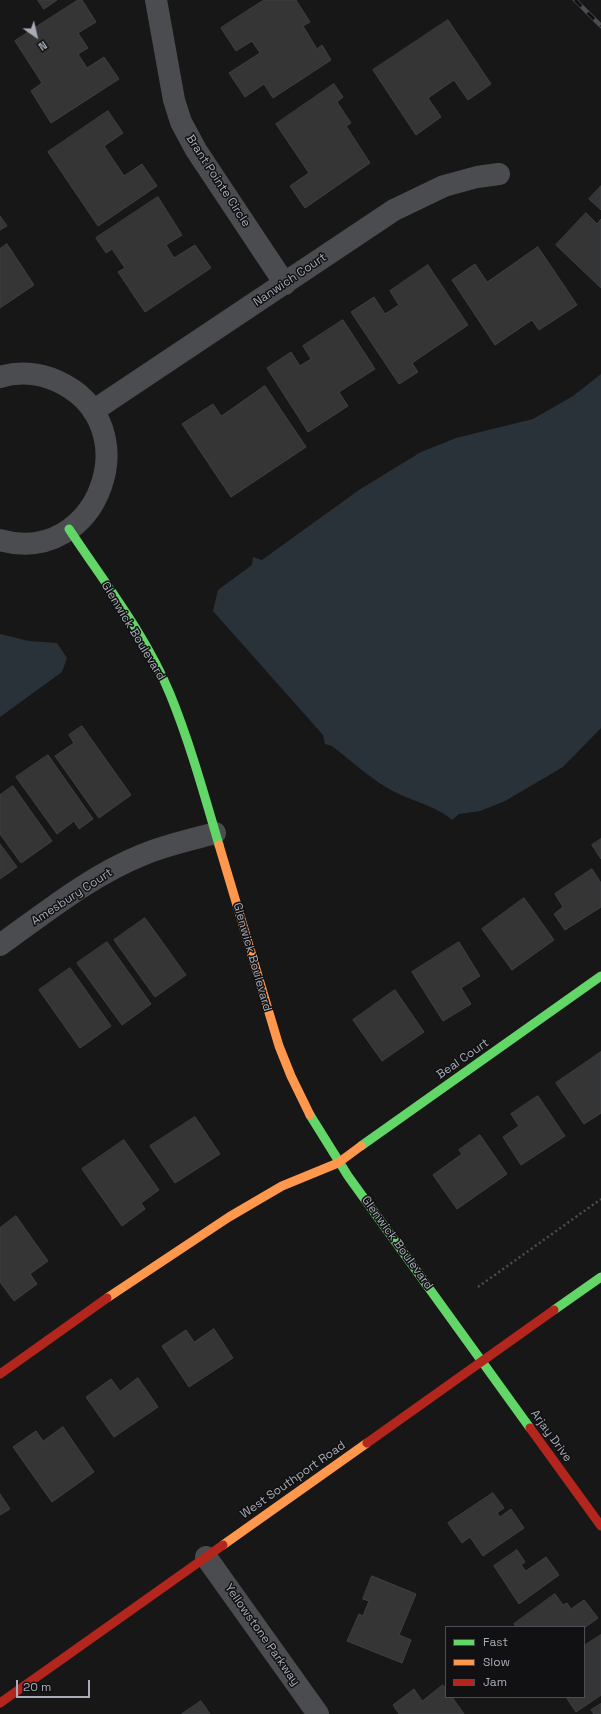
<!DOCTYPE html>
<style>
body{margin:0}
#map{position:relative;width:601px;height:1714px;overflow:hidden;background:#171717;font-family:"Space Grotesk",sans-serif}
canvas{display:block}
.legend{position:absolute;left:445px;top:1626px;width:140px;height:72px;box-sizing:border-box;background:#111113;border:1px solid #4d4f55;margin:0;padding:5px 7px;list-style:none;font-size:12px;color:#a8adb8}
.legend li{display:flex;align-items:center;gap:8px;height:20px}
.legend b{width:20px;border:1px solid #4d4f55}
.north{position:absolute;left:16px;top:16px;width:40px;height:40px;-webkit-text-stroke:3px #111113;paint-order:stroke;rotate:146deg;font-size:11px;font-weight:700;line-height:16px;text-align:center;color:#a8adb8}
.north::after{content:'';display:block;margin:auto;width:14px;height:18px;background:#a8adb8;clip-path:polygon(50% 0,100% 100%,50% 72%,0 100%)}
.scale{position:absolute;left:16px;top:1680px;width:74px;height:18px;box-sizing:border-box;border:2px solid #a8adb8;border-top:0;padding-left:5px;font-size:12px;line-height:14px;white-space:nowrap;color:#a8adb8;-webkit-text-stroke:3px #111113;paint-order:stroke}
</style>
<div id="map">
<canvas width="601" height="1714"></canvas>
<ul class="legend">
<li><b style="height:5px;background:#63d668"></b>Fast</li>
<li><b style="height:5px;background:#ff974d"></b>Slow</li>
<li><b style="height:5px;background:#b3261e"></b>Jam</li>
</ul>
<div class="north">N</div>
<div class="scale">20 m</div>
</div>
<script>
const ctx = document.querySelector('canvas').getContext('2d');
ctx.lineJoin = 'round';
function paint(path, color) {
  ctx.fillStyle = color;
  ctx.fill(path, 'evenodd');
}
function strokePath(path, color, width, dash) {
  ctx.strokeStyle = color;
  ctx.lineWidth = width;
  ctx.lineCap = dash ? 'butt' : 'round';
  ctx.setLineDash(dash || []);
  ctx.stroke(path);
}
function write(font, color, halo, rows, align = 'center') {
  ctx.font = font + ' "Space Grotesk",sans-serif';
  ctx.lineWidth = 3;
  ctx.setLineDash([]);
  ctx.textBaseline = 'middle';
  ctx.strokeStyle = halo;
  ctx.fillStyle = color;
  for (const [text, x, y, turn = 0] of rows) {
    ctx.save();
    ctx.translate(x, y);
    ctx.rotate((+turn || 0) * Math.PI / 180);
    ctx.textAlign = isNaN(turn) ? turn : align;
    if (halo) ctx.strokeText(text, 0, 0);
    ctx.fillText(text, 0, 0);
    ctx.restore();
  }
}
const water = new Path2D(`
 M601 374V728L563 767 505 801 480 811 459 814 452 820C435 805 410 801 391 790 372 780 349 759 332 746L325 744 323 735 213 611 218 590 252 565 253 557 262 560 359 490 421 452 456 438 533 419 573 396Z
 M0 634 29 641 57 643 67 658 62 672 0 717Z`);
const building = new Path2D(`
 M38 0H57L44 9Z
 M78 0H82L96 22 78 33 88 48 78 54 87 68 104 57 119 79 51 123 31 91 42 83 15 41Z
 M264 0H296L310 22 303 26 317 49 322 45 331 60 273 98 264 84 245 97 229 73 260 53 252 41 236 51 221 28Z
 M448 20 491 84 468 100 454 80 428 98 441 117 416 135 373 70Z
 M334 84 343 97 337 102 351 123 346 126 370 163 305 208 290 186 309 173 276 124Z
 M108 111 123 133 104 146 124 176 142 164 157 186 98 226 48 152Z
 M601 186V210L589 199Z
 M158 197 182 235 166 245 174 258 195 245 211 268 145 312 118 272 125 268 112 249 106 253 96 238Z
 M586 213 597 224 601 219V288L556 245Z
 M0 216 7 226 0 230Z
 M7 244 34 285 0 308V249Z
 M538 247 577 305 539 330 532 320 495 345 452 280 475 264 487 282Z
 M428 265 468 325 412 363 418 372 399 384 351 312 374 297 385 314 399 305 390 291Z
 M343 320 375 369 339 392 348 406 308 432 267 368 291 352 300 366 311 359 303 346Z
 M265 386 306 447 231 497 182 424 213 404 221 416Z
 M82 726 131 795 99 818 55 756 74 743 69 735Z
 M48 755 93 819 79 829 74 821 57 834 16 777Z
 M13 786 52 841 21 863 0 834V795Z
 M601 839V859L592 845Z
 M0 844 17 867 0 879Z
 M592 869 601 883V907L565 930 554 914 563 907 555 894Z
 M524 898 554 940 512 970 482 929Z
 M145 918 186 975 155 997 114 940Z
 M107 942 151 1004 122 1025 77 963Z
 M459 942 480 976 461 988 471 1004 443 1021 412 972Z
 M70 968 111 1026 80 1048 39 990Z
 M395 990 424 1032 382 1061 353 1020Z
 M601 1052V1113L584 1124 556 1083Z
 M538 1096 565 1136 521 1165 503 1137 519 1126 511 1114Z
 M195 1117 220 1154 175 1183 150 1146Z
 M480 1135 507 1174 457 1209 433 1175 462 1154 459 1150Z
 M124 1140 159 1190 141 1203 145 1209 122 1226 82 1169Z
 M16 1216 48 1261 30 1274 37 1284 14 1301 0 1282V1228Z
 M214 1329 233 1358 189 1387 162 1346 186 1330 194 1342Z
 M138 1378 158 1407 114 1437 86 1397 111 1379 120 1391Z
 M63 1427 94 1472 52 1502 13 1447 36 1431 43 1441Z
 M493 1493 504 1508 497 1513 500 1517 511 1509 524 1528 483 1556 470 1537 462 1543 448 1523Z
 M0 1494 10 1509 0 1515Z
 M517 1550 525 1562 521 1565 526 1571 546 1557 559 1575 519 1604 494 1566Z
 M372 1576 416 1594 399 1635 411 1640 402 1663 347 1641 359 1614 363 1616 369 1601 363 1599Z
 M555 1594 563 1605 567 1603 571 1609 584 1600 598 1618 584 1628 516 1627 514 1624Z
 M601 1635V1695L576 1712 566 1697H584V1646Z
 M443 1685 446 1689V1697H452L464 1714H399L393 1705 414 1689 422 1701Z
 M201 1701 210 1714H182Z
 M601 1704V1714H594L591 1710Z`);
const path = new Path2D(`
 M478 1287 601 1199`);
const street = new Path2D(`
 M156 0 174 100 181 122 196 150 285 284
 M0 377C18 371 40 373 57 381 151 423 99 568 0 540
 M93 411 394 210 444 186 477 177 499 174
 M0 945C45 913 90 876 142 855 166 845 191 840 215 833
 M206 1557 318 1714`);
const fast = new Path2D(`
 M69 529C104 582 146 635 170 694 190 743 204 794 219 845
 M310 1115 348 1176 530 1428
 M361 1146 601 976
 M554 1310 601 1277`);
const slow = new Path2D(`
 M219 845 279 1046 291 1076 310 1115
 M107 1298 229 1217 282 1186 338 1163 361 1146
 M223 1545 367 1443`);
const jam = new Path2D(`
 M0 1374 107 1298
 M530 1428 601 1526
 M367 1443 554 1310
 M0 1703 223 1545`);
const rail = new Path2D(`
 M575 0 601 26`);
const streetNames = [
 ["Brant Pointe Circle",218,181,57],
 ["Nanwich Court",290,280,-34],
 ["Glenwick Boulevard",133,631,59],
 ["Amesbury Court",72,897,-33],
 ["Glenwick Boulevard",252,957,74],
 ["Beal Court",463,1059,-35],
 ["Glenwick Boulevard",397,1243,54],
 ["Arjay Drive",551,1436,54],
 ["West Southport Road",293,1480,-35],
 ["Yellowstone Parkway",262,1635,55]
];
paint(water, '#2a3239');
paint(building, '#353536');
strokePath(building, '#3f4043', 1);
strokePath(path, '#4d4e52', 2.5, [2, 3]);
strokePath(street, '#4b4c50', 22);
strokePath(fast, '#63d668', 9);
strokePath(slow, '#ff974d', 9);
strokePath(jam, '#b3261e', 9);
strokePath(rail, '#4b4c4f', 4.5);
strokePath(rail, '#111113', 3, [9]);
write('12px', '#a8adb8', '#111113', streetNames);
</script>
